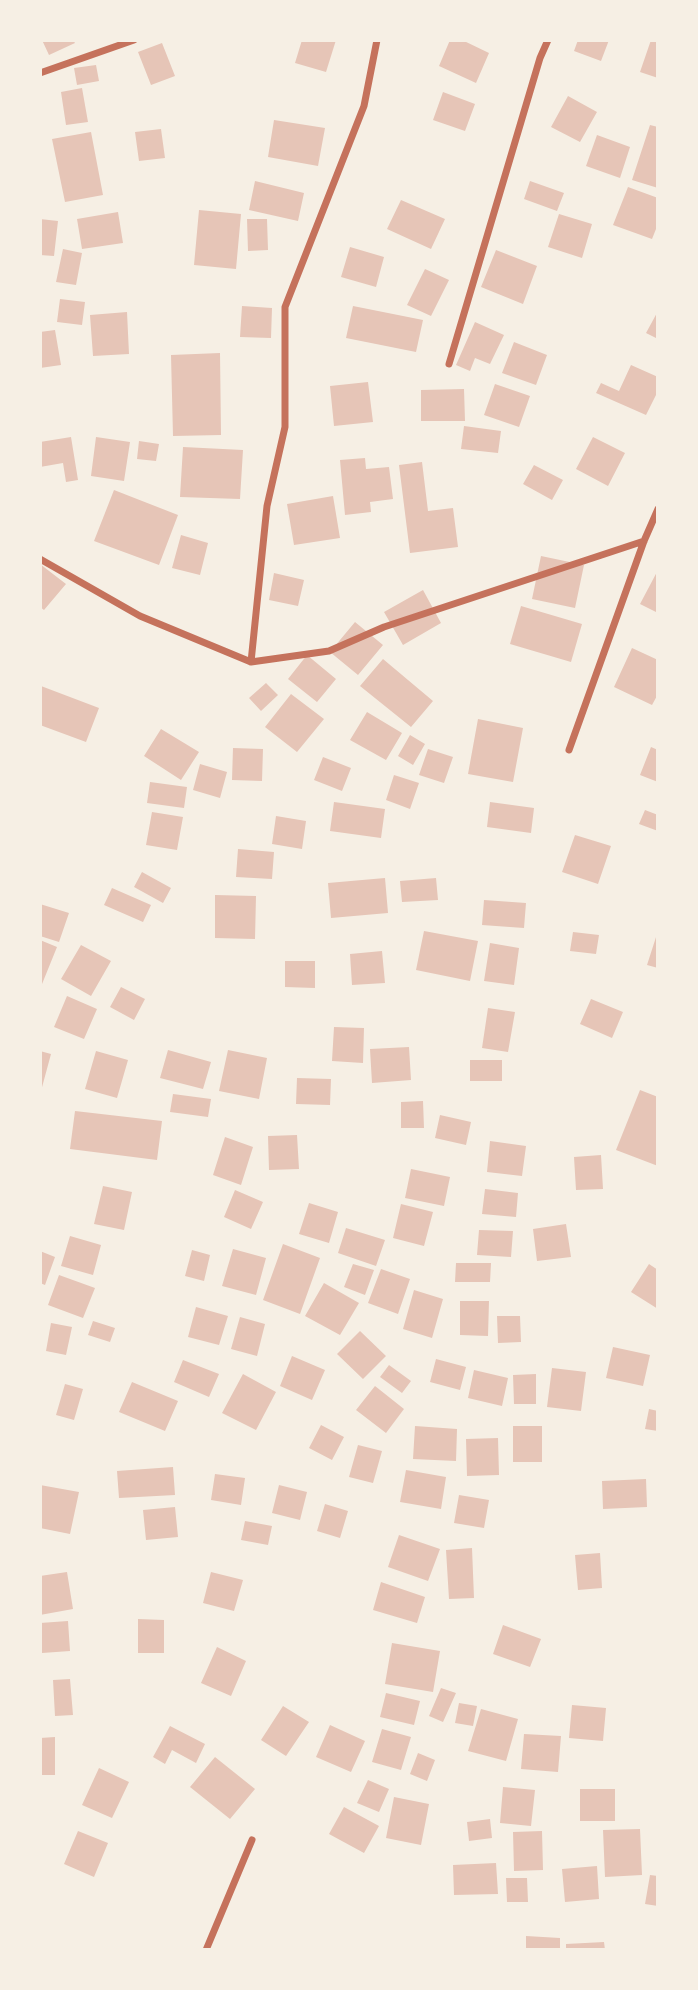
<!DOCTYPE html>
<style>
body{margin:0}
#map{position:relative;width:698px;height:1990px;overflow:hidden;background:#f6efe4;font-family:Barlow,sans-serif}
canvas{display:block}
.frame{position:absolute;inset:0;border:42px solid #f6efe4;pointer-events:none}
</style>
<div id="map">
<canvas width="698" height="1990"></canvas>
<div class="frame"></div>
</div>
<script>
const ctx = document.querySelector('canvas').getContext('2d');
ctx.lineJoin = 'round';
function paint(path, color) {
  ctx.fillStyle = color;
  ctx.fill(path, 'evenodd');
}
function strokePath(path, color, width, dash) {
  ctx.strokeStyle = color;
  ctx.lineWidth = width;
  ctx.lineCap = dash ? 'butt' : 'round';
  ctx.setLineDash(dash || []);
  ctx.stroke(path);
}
const building = new Path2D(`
 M42 40H73L75 43 49 55Z
 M302 40H336L326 72 295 63Z
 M450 40H462L489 53 476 83 439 66Z
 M578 40H609L601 61 574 51Z
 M651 40H658V78L640 72Z
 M162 43 175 76 151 85 138 52Z
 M96 65 99 81 77 85 74 68Z
 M82 88 88 122 66 125 61 92Z
 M443 92 475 104 465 131 433 120Z
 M568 96 597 112 580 142 551 127Z
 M274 120 325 128 318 166 268 157Z
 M650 125 658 127V188L632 180Z
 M161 129 165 158 139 161 135 132Z
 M91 132 103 195 65 202 52 139Z
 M597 135 630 147 620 178 586 166Z
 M255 181 304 193 298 221 249 210Z
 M530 181 564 193 557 211 524 199Z
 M628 187 658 198V224L652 239 613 225Z
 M401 200 445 219 431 249 387 229Z
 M199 210 241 214 236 269 194 265Z
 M118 212 123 243 82 249 77 219Z
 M559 214 592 224 582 258 548 247Z
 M40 219 58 221 54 256 40 255Z
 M247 219H267L268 250 248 251Z
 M350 247 384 257 376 287 341 277Z
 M63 249 82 253 76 285 56 282Z
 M496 250 537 266 523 304 481 287Z
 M425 269 449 280 431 316 407 305Z
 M60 299 85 302 82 325 57 322Z
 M242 306 272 308 271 338 240 337Z
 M353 306 423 320 416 352 346 338Z
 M658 311V339L646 333Z
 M127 312 129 354 93 356 90 315Z
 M475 322 504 335 490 364 475 358 470 371 456 365Z
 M55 330 61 365 40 368V332Z
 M514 342 547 355 536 385 502 373Z
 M220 353 221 435 173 436 171 355Z
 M631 365 658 377V391L646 415 596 393 601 383 619 391Z
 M368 382 373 422 334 426 330 386Z
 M495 384 530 396 519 427 484 415Z
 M464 389 465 421H421V390Z
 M464 426 501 431 498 453 461 449Z
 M71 437 78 480 66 482 63 463 40 467V442Z
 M96 437 130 442 124 481 91 476Z
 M593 437 625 453 608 486 576 469Z
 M139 441 159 444 156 461 137 459Z
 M183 447 243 450 240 499 180 497Z
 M365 458 366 469 389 467 393 499 370 502 371 512 345 515 340 460Z
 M422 462 428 511 453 508 458 547 410 553 399 465Z
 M534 465 563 480 552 500 523 484Z
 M114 490 178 515 159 565 94 541Z
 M333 496 340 538 294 545 287 504Z
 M181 535 208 543 200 575 172 568Z
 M541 556 584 565 575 608 532 599Z
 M40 564 66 584 44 610 40 607Z
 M658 570V613L640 604Z
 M274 573 304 580 298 606 269 600Z
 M423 590 441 623 403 645 384 612Z
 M521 606 582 624 571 662 510 644Z
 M355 622 383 645 358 675 330 652Z
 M632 648 658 660V694L652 705 614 687Z
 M307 655 336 679 317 702 288 679Z
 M383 659 433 701 411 727 360 686Z
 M266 683 278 695 261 711 249 698Z
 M41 686 99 708 86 742 40 725Z
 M291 694 324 719 297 752 265 727Z
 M367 712 402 733 386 760 350 740Z
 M478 719 523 728 513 782 468 774Z
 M161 729 199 752 181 780 144 756Z
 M410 735 425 744 413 765 398 756Z
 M651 747 658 750V782L640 775Z
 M233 748 263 749 262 781 232 780Z
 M428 749 453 757 444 783 419 775Z
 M323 757 351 768 342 791 314 780Z
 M200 764 227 772 220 798 193 790Z
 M394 775 419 783 410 809 386 800Z
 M150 782 187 787 184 808 147 803Z
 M334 802 385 809 381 838 330 831Z
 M490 802 534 808 531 833 487 827Z
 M645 810 658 815V831L639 824Z
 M152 812 183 817 177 850 146 845Z
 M276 816 306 821 302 849 272 844Z
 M575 835 611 846 598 884 562 872Z
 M238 849 274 852 272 879 236 877Z
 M142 872 171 888 163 903 134 887Z
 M385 878 388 913 331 918 328 883Z
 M436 878 438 900 402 902 400 881Z
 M112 888 151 905 143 922 104 905Z
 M215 895 256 896 255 939 215 938Z
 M484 900 526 903 524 928 482 925Z
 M40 904 69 913 59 942 40 936Z
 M424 931 478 941 470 981 416 970Z
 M573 932 599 935 596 954 570 951Z
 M657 934H658V968L647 965Z
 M40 940 57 947 40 989Z
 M490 943 519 948 514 985 484 981Z
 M81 945 111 961 91 996 61 979Z
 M382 951 385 983 352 985 350 954Z
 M285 961H315V988L285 987Z
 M121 987 145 999 134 1020 110 1007Z
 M67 996 97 1009 84 1039 54 1027Z
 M591 999 623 1012 612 1038 580 1024Z
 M488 1008 515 1012 508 1052 482 1048Z
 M334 1027 364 1028 363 1063 332 1061Z
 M409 1047 411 1080 372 1083 370 1049Z
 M168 1050 211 1062 203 1089 160 1078Z
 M228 1050 267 1058 259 1099 219 1091Z
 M40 1051 51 1054 41 1091H40Z
 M96 1051 128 1060 117 1098 85 1089Z
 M470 1060H502V1081H470Z
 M297 1078 331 1079 330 1105 296 1104Z
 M640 1090 658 1097V1166L616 1150Z
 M173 1094 211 1099 208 1117 170 1112Z
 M423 1101 424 1128H401V1102Z
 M75 1111 162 1121 157 1160 70 1149Z
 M440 1115 471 1122 466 1145 435 1138Z
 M297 1135 299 1169 269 1170 268 1136Z
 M225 1137 253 1147 241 1185 213 1175Z
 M490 1141 526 1146 522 1176 487 1172Z
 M601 1155 603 1189 576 1190 574 1157Z
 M411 1169 450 1177 444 1206 405 1198Z
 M103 1186 132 1192 124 1230 94 1224Z
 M485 1189 518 1193 516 1217 482 1214Z
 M235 1190 263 1202 251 1229 224 1217Z
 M309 1203 338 1212 329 1243 299 1234Z
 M401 1204 433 1212 424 1246 393 1238Z
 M566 1224 571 1257 537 1261 533 1229Z
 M346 1228 385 1240 376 1266 338 1253Z
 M479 1230 513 1231 511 1257 477 1255Z
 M70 1236 101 1245 93 1275 61 1266Z
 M283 1244 320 1258 300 1314 263 1300Z
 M233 1249 266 1258 256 1295 222 1286Z
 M192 1250 210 1255 204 1281 185 1276Z
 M40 1251 55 1257 45 1285 40 1283Z
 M456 1263H491L490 1282H455Z
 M353 1264 374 1270 365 1295 344 1287Z
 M649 1264 658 1270V1309L631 1292Z
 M381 1269 410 1279 398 1314 368 1303Z
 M59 1275 95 1288 83 1318 48 1305Z
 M324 1283 359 1303 340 1335 305 1316Z
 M414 1290 443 1299 432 1338 403 1329Z
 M460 1301H489L488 1336 460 1335Z
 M196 1307 228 1316 219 1345 188 1337Z
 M497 1316H520L521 1342 498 1343Z
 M240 1317 265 1324 257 1356 231 1349Z
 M93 1321 115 1328 110 1342 88 1335Z
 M51 1323 72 1327 66 1355 46 1351Z
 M360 1331 386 1356 363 1379 337 1354Z
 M613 1347 650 1355 643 1386 606 1378Z
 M292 1356 325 1370 312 1400 280 1386Z
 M436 1359 466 1367 460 1390 430 1382Z
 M183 1360 219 1374 209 1397 174 1382Z
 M389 1365 411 1381 402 1393 380 1377Z
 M552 1368 586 1372 581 1411 547 1407Z
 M474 1370 508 1378 502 1406 468 1398Z
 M243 1374 276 1392 256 1430 222 1413Z
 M536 1374V1404H514L513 1375Z
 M132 1382 178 1401 165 1431 119 1412Z
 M65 1384 83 1389 74 1420 56 1415Z
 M375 1386 404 1409 386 1433 356 1410Z
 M649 1409 658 1411V1431L645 1429Z
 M321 1425 344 1437 332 1460 309 1448Z
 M415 1426 457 1429 456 1461 413 1459Z
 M513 1426H542V1462H513Z
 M498 1438 499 1475 467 1476 466 1439Z
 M358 1445 382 1451 373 1483 349 1477Z
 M173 1467 175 1495 119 1498 117 1471Z
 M406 1470 446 1477 441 1509 400 1502Z
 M215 1474 245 1478 241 1505 211 1500Z
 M646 1479 647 1507 603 1509 602 1481Z
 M40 1485 79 1492 70 1534 40 1528Z
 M279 1485 307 1492 300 1520 272 1513Z
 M459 1495 489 1500 484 1528 454 1523Z
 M325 1504 348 1511 340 1538 317 1531Z
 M175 1507 178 1537 146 1540 143 1510Z
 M245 1521 272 1526 268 1545 241 1540Z
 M399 1535 440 1549 428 1581 388 1567Z
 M472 1548 474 1598 449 1599 446 1550Z
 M600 1553 602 1588 578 1590 575 1555Z
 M67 1572 73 1609 40 1615V1576Z
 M211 1572 243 1580 234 1611 203 1603Z
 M381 1582 425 1597 417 1623 373 1610Z
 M138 1619 164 1620V1653H138Z
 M68 1621 70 1651 42 1653 40 1623Z
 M503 1625 541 1639 530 1667 493 1654Z
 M392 1643 440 1651 433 1692 385 1684Z
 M217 1647 246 1661 231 1696 201 1683Z
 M70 1679 73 1715 55 1716 53 1680Z
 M441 1688 456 1693 443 1722 429 1716Z
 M386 1693 420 1701 414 1725 380 1717Z
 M459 1703 477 1706 473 1726 455 1723Z
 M572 1705 606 1708 603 1741 569 1738Z
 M283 1706 309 1722 286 1756 261 1740Z
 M481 1709 518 1719 506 1761 468 1751Z
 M330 1725 365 1741 351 1772 316 1757Z
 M170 1726 205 1744 196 1763 172 1750 165 1764 153 1757Z
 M382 1729 411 1737 401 1770 372 1762Z
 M524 1734 561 1736 558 1772 521 1769Z
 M55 1737V1775H40V1738Z
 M418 1753 435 1760 427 1781 410 1774Z
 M215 1757 255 1789 230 1819 190 1787Z
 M99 1768 129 1782 112 1818 82 1805Z
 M368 1780 389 1789 379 1812 357 1803Z
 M503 1787 535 1790 531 1826 500 1823Z
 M580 1789H615V1821H580Z
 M394 1797 429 1804 421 1845 386 1838Z
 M344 1807 379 1826 364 1853 329 1834Z
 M490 1819 492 1838 469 1841 467 1822Z
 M640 1829 642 1875 605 1877 603 1830Z
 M78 1831 108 1843 94 1877 64 1864Z
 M542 1831 543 1870 514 1871 513 1832Z
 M496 1863 498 1894 454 1895 453 1865Z
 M597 1866 599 1899 565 1902 562 1869Z
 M650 1875 658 1876V1906L645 1904Z
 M506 1878H527L528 1902H507Z
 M526 1936 560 1938V1950H526Z
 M604 1942 605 1950H566V1944Z`);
const minor = new Path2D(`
 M40 73 134 40
 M449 364 540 58 548 40
 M40 559 140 616 251 662 329 651 384 627 644 541
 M251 662 267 506 285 427V307L364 106 377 40
 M569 750 644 541 658 509
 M206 1950 252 1840`);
paint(building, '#e6c5b7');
strokePath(minor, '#c5725c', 7);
</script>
